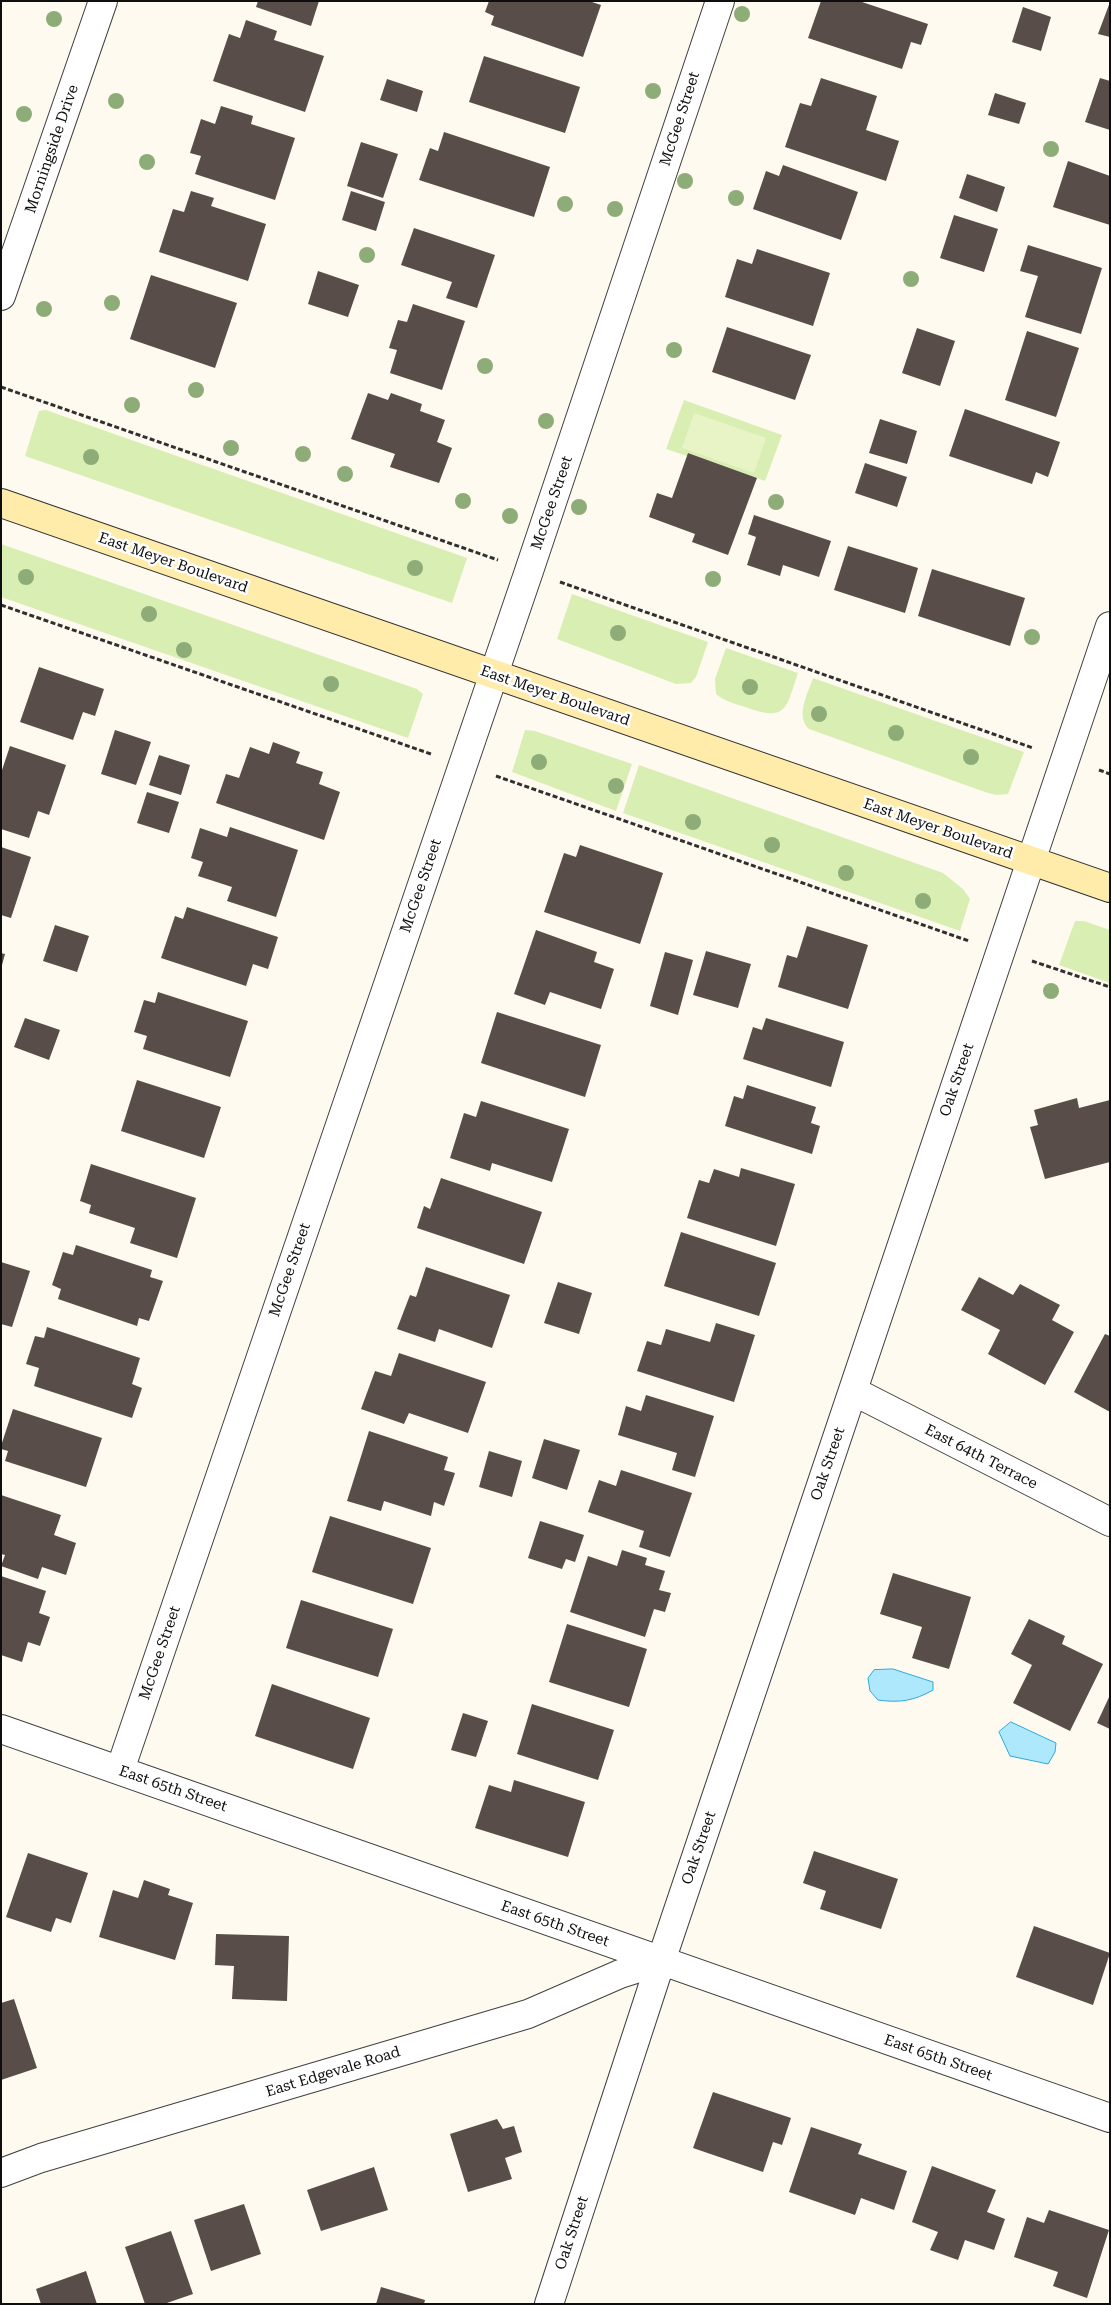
<!DOCTYPE html>
<style>
body{margin:0}
#map{position:relative;width:1111px;height:2305px;overflow:hidden;background:#fffaef;font-family:"Roboto Serif",serif}
canvas{display:block}
.frame{position:absolute;inset:0;border:2px solid #0e0e0e;pointer-events:none}
</style>
<div id="map">
<canvas width="1111" height="2305"></canvas>
<div class="frame"></div>
</div>
<script>
const ctx = document.querySelector('canvas').getContext('2d');
ctx.lineJoin = 'round';
function paint(path, color) {
  ctx.fillStyle = color;
  ctx.fill(path, 'evenodd');
}
function strokePath(path, color, width, dash) {
  ctx.strokeStyle = color;
  ctx.lineWidth = width;
  ctx.lineCap = dash ? 'butt' : 'round';
  ctx.setLineDash(dash || []);
  ctx.stroke(path);
}
function write(font, color, halo, rows, align = 'center') {
  ctx.font = font + ' "Roboto Serif",serif';
  ctx.lineWidth = 5;
  ctx.setLineDash([]);
  ctx.textBaseline = 'middle';
  ctx.strokeStyle = halo;
  ctx.fillStyle = color;
  for (const [text, x, y, turn = 0] of rows) {
    ctx.save();
    ctx.translate(x, y);
    ctx.rotate((+turn || 0) * Math.PI / 180);
    ctx.textAlign = isNaN(turn) ? turn : align;
    if (halo) ctx.strokeText(text, 0, 0);
    ctx.fillText(text, 0, 0);
    ctx.restore();
  }
}
const green = new Path2D(`
 M684 400 782 435 765 481 689 453 687 456 666 449Z
 M46 410 467 558 452 603 25 456 39 411Z
 M1 544 417 689 423 694 408 738 1 597Z
 M572 594 708 642 696 677 691 683 676 684 557 639Z
 M726 648 798 673C786 707 788 722 748 708 737 704 725 702 716 694L715 679Z
 M813 678 1024 752 1008 794 996 795 985 792 809 729C795 716 808 693 813 678Z
 M525 730 535 731 632 764 616 811 512 772Z
 M639 765 943 873 963 889 970 899 960 931 623 813Z
 M1075 921H1084L1110 930V983L1059 965Z`);
const pitch = new Path2D(`
 M694 413 766 438 754 473 682 448Z`);
const water = new Path2D(`
 M893 1669 933 1682V1690C914 1701 899 1703 878 1700L870 1691 868 1678 874 1670Z
 M1011 1722 1056 1743 1055 1752 1048 1764 1010 1756 999 1732Z`);
const building = new Path2D(`
 M258 1H319L311 26 256 7Z
 M489 1H589L601 5 583 57 491 25 494 16 485 12Z
 M821 1H859L928 24 921 45 911 42 902 69 808 38Z
 M1110 2V37L1098 34Z
 M1023 7 1051 17 1041 51 1012 42Z
 M246 20 277 31 274 40 324 56 305 112 213 81 229 34 240 38Z
 M484 56 580 87 565 133 469 102Z
 M821 78 877 96 866 130 899 141 886 181 785 147 800 103 811 106Z
 M1100 78 1110 81V130L1085 122Z
 M387 79 423 91 417 112 380 100Z
 M995 93 1026 103 1019 124 988 115Z
 M221 106 253 116 251 124 295 138 275 200 195 174 201 156 190 153 201 119 215 124Z
 M444 132 550 167 534 217 419 180 430 148 438 151Z
 M361 142 398 154 383 198 347 186Z
 M1068 161 1110 176V225L1053 207Z
 M783 165 858 192 841 240 753 209 766 171 779 176Z
 M967 174 1005 187 997 212 959 198Z
 M191 191 214 198 211 206 266 224 248 281 159 252 173 209 184 212Z
 M351 191 385 202 376 231 342 220Z
 M954 215 998 229 984 272 940 258Z
 M414 228 495 255 477 308 446 298 452 282 401 265Z
 M1028 245 1102 268 1081 334 1025 317 1038 276 1020 271Z
 M757 249 830 273 813 326 725 297 737 259 752 264Z
 M318 271 359 285 348 317 308 304Z
 M151 275 237 303 215 368 130 339Z
 M413 304 465 321 442 390 390 373 397 350 389 348 398 320 407 322Z
 M727 327 811 355 795 400 712 372Z
 M917 328 955 341 940 386 902 373Z
 M1027 331 1079 348 1056 417 1005 400Z
 M368 393 388 400 391 393 422 404 420 411 445 420 437 442 452 448 439 483 390 467 395 454 351 439Z
 M965 409 1060 442 1048 477 1036 472 1032 484 949 456Z
 M880 419 917 431 907 464 869 453Z
 M688 453 757 478 728 555 692 542 695 534 649 517 657 493 672 498Z
 M865 463 907 477 897 507 855 493Z
 M754 515 831 541 819 577 783 565 780 576 747 565 756 537 748 534Z
 M848 546 918 568 905 613 834 590Z
 M932 569 1025 598 1010 646 918 616Z
 M39 667 104 689 95 716 83 712 73 740 20 722Z
 M115 730 151 742 136 785 101 774Z
 M273 742 300 752 296 763 323 772 319 784 340 792 324 840 216 803 226 774 239 778 250 747 269 754Z
 M10 746 66 765 49 815 38 811 29 838 1 829V773Z
 M159 755 190 765 181 795 149 785Z
 M147 792 179 802 169 833 137 823Z
 M230 827 298 850 276 917 227 901 232 887 198 876 203 862 191 858 200 828 227 837Z
 M580 845 663 873 640 944 544 912 564 853 576 857Z
 M1 847 31 857 11 918 1 915Z
 M187 907 278 937 268 969 253 964 246 986 161 958 175 916 183 919Z
 M55 925 89 936 77 972 43 961Z
 M807 926 868 945 848 1009 778 987 787 955 797 958Z
 M536 930 597 952 594 962 614 969 601 1009 550 992 545 1005 514 994Z
 M706 951 751 964 738 1008 693 995Z
 M665 952 693 960 678 1015 650 1006Z
 M1 953 5 954 2 965H1Z
 M158 992 248 1021 230 1077 143 1049 147 1036 134 1032 144 1000 155 1003Z
 M497 1012 601 1045 585 1097 481 1063Z
 M25 1018 60 1030 49 1060 14 1047Z
 M766 1018 844 1042 831 1087 743 1059 753 1027 762 1030Z
 M137 1080 221 1107 204 1158 121 1131Z
 M747 1085 816 1107 811 1123 820 1126 812 1154 725 1126 734 1096 743 1099Z
 M1077 1098 1079 1108 1110 1100V1162L1045 1179 1030 1127 1038 1125 1034 1110Z
 M481 1101 569 1129 552 1182 492 1163 490 1171 450 1158 464 1113 476 1117Z
 M91 1164 196 1198 177 1258 130 1243 135 1228 89 1213 91 1205 80 1201Z
 M741 1168 795 1184 776 1246 687 1218 699 1180 709 1183 714 1169 739 1177Z
 M441 1178 542 1212 524 1264 417 1228 424 1206 430 1209Z
 M681 1232 776 1263 759 1316 664 1286Z
 M76 1245 152 1270 150 1277 163 1281 149 1321 139 1318 137 1326 58 1299 61 1289 52 1285 63 1252 73 1255Z
 M1 1262 30 1271 12 1327 1 1324Z
 M426 1267 510 1295 492 1348 439 1329 435 1342 397 1329 410 1295 416 1297Z
 M979 1277 1013 1295 1020 1284 1060 1305 1052 1320 1074 1332 1045 1385 988 1354 1000 1330 961 1310Z
 M558 1282 592 1293 579 1334 544 1323Z
 M716 1323 755 1335 734 1402 637 1371 647 1341 661 1345 666 1329 710 1342Z
 M47 1327 140 1358 132 1384 142 1388 132 1418 34 1386 39 1368 26 1364 35 1336 44 1338Z
 M1105 1334 1110 1336V1412L1074 1392Z
 M399 1353 486 1382 468 1433 409 1413 404 1424 361 1409 375 1371 391 1376Z
 M646 1395 714 1416 695 1477 672 1470 677 1453 618 1435 626 1406 641 1411Z
 M13 1409 102 1438 86 1487 5 1461 8 1451 1 1449V1446Z
 M369 1431 448 1457 444 1470 455 1473 444 1506 434 1502 431 1516 384 1501 381 1511 347 1501Z
 M544 1439 580 1450 567 1490 532 1478Z
 M489 1451 522 1461 512 1497 479 1487Z
 M621 1470 692 1493 670 1557 639 1547 644 1531 588 1512 599 1480 616 1486Z
 M1 1495 61 1515 54 1535 76 1543 66 1575 42 1567 38 1579 1 1566 5 1555 1 1554Z
 M330 1516 431 1548 413 1604 312 1572Z
 M540 1521 584 1535 575 1562 566 1559 562 1569 528 1558Z
 M622 1550 647 1558 645 1565 665 1571 659 1590 671 1593 665 1612 654 1609 645 1637 570 1612 588 1556 617 1566Z
 M893 1573 971 1597 949 1669 912 1658 922 1627 880 1614Z
 M1 1576 46 1591 39 1613 50 1617 40 1646 28 1642 22 1662 1 1655Z
 M301 1600 393 1629 378 1677 286 1648Z
 M1029 1619 1065 1636 1062 1644 1103 1664 1070 1731 1013 1703 1032 1665 1011 1654Z
 M567 1624 647 1649 629 1707 549 1682Z
 M272 1684 370 1718 353 1769 255 1736Z
 M1110 1695V1729L1097 1723Z
 M532 1704 614 1730 598 1780 517 1754Z
 M463 1713 488 1721 476 1757 451 1750Z
 M514 1780 585 1802 568 1857 475 1828 489 1785 511 1792Z
 M814 1851 898 1879 881 1929 820 1909 826 1891 803 1883Z
 M28 1853 88 1873 71 1923 56 1918 51 1932 6 1917Z
 M144 1880 170 1889 168 1895 193 1903 175 1960 99 1937 113 1890 138 1898Z
 M1034 1926 1110 1953 1093 2005 1016 1977Z
 M216 1934 289 1936 287 2001 232 1999 234 1966 215 1965Z
 M14 1999 37 2068 1 2080V2003Z
 M713 2092 791 2118 782 2145 773 2142 763 2172 693 2148Z
 M497 2119 503 2129 514 2126 522 2152 505 2158 512 2179 468 2192 450 2134Z
 M811 2127 862 2144 858 2154 907 2171 894 2210 861 2198 855 2215 789 2192Z
 M932 2166 996 2190 987 2212 1005 2219 994 2250 965 2240 958 2260 930 2250 938 2232 912 2222Z
 M374 2167 388 2210 321 2231 307 2190Z
 M244 2204 261 2254 211 2271 194 2220Z
 M1049 2210 1109 2230 1087 2298 1053 2286 1058 2272 1014 2257 1027 2217 1044 2223Z
 M171 2231 193 2294 164 2304H145L125 2247Z
 M86 2271 97 2304H41L36 2289Z
 M381 2287 425 2300 424 2304H376Z`);
const path = new Path2D(`
 M1 387 498 560
 M560 582 1033 748
 M1 605 431 754
 M1099 770 1110 774
 M496 776 969 941
 M1032 961 1110 987`);
const street = new Path2D(`
 M1 296 103 1
 M853 1391 1110 1522
 M1 1729 1110 2118
 M120 1770 529 571 720 1
 M1 2173 41 2158 528 2014 620 1974 661 1961
 M549 2304 661 1961 1110 626`);
const secondary = new Path2D(`
 M1 503 1110 888`);
const trees = [
 [742,14],
 [54,19],
 [653,91],
 [116,101],
 [24,114],
 [1051,149],
 [147,162],
 [685,181],
 [736,198],
 [565,204],
 [615,209],
 [367,255],
 [911,279],
 [112,303],
 [44,309],
 [674,350],
 [485,366],
 [196,390],
 [132,405],
 [546,421],
 [231,448],
 [303,454],
 [91,457],
 [345,474],
 [463,501],
 [776,502],
 [579,507],
 [510,516],
 [415,568],
 [26,577],
 [713,579],
 [149,614],
 [618,633],
 [1032,637],
 [184,650],
 [331,684],
 [750,687],
 [819,714],
 [896,733],
 [971,757],
 [539,762],
 [616,786],
 [693,822],
 [772,845],
 [846,873],
 [923,901],
 [1051,991]
];
const streetNames = [
 ["McGee Street",680,119,-72],
 ["Morningside Drive",52,149,-71],
 ["McGee Street",552,503,-71],
 ["East Meyer Boulevard",173,563,19],
 ["East Meyer Boulevard",555,696,19],
 ["East Meyer Boulevard",938,829,19],
 ["McGee Street",421,886,-71],
 ["Oak Street",957,1080,-71],
 ["McGee Street",290,1270,-71],
 ["East 64th Terrace",981,1457,27],
 ["Oak Street",828,1464,-71],
 ["McGee Street",160,1653,-71],
 ["East 65th Street",173,1789,19],
 ["Oak Street",699,1848,-71],
 ["East 65th Street",555,1924,19],
 ["East 65th Street",938,2058,19],
 ["East Edgevale Road",333,2072,-17],
 ["Oak Street",572,2233,-72]
];
paint(green, '#d8eeb3');
paint(pitch, '#e9f4c6');
paint(water, '#ade8fd');
strokePath(water, '#2ca9dc', 1);
paint(building, '#584d49');
strokePath(street, '#414141', 30);
strokePath(secondary, '#303030', 30);
strokePath(path, '#303030', 3, [5, 2.5]);
strokePath(street, '#fff', 28);
strokePath(secondary, '#ffecaa', 28);
ctx.fillStyle = '#8eac78';
for (const [x, y] of trees) {
  ctx.beginPath();
  ctx.arc(x, y, 8, 0, 2 * Math.PI);
  ctx.fill();
}
write('15px', '#0e0e0e', '#fff', streetNames);
</script>
